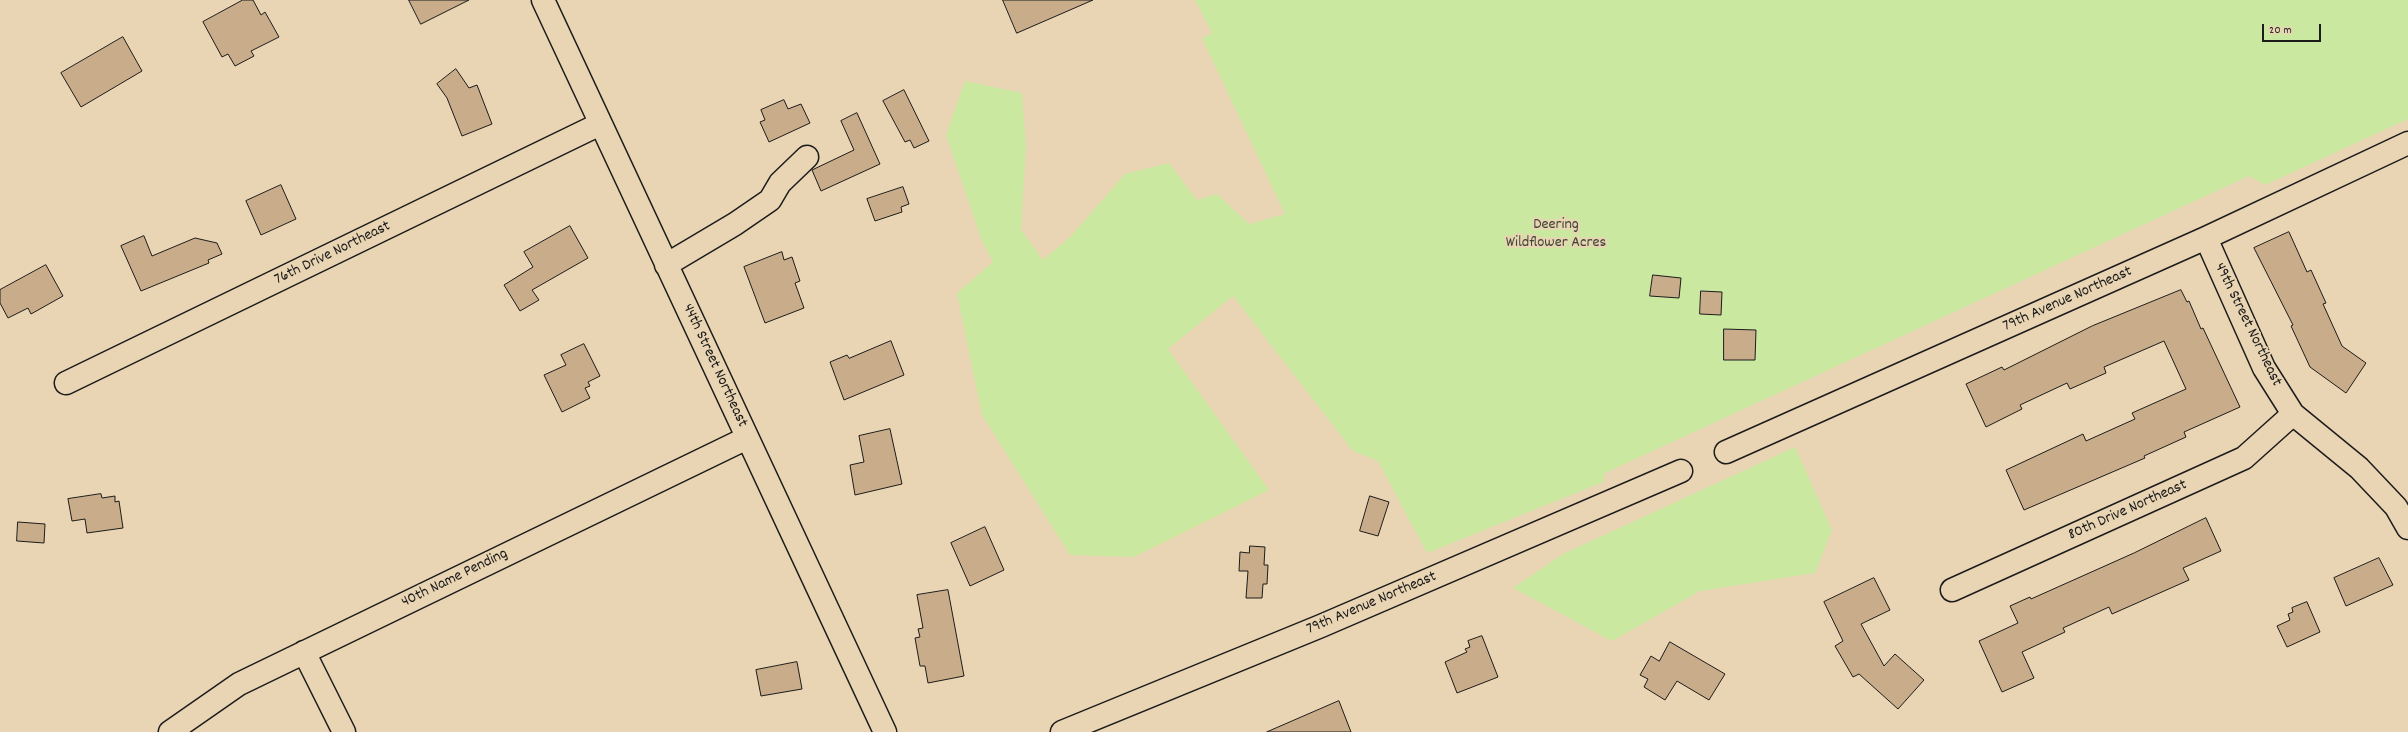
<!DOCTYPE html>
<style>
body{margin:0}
#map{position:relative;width:2408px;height:732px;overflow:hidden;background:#e9d5b3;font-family:Dekko,sans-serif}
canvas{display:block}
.scale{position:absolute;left:2262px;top:24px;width:59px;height:18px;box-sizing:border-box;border:2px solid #1c1c1c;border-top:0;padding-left:5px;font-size:12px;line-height:14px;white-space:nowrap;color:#1c1c1c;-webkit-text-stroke:3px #e9d5b3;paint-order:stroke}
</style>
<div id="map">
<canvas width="2408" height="732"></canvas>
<div class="scale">20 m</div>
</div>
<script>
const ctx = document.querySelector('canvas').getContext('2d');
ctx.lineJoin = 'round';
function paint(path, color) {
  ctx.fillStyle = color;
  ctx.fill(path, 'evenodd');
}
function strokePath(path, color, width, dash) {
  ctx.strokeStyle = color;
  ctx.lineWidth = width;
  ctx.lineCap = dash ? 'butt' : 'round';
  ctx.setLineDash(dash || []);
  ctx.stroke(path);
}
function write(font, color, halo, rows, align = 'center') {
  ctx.font = font + ' Dekko,sans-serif';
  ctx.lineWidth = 4;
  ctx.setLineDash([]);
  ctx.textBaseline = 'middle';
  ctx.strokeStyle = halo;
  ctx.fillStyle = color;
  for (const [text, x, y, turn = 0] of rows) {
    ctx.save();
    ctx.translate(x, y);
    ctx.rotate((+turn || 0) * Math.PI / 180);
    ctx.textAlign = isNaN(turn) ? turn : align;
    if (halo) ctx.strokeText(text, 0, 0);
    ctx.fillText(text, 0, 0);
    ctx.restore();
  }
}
const green = new Path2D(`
 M1195 0H2408V119L2265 185 2249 176 1605 473 1603 482 1427 553 1378 461 1353 451 1233 296 1168 349 1269 490 1134 557 1070 555 982 415 957 293 993 262 982 241 946 135 965 81 1022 93 1026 147 1021 230 1043 260 1071 236 1125 174 1169 163 1197 200 1217 194 1249 224 1285 214 1202 38 1212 33Z
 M1795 447 1832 530 1815 573 1700 591 1612 641 1513 588 1563 554Z`);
const building = new Path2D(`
 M243 0H253L261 15 265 12 279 37 251 51 254 56 235 66 228 54 222 57 203 22Z
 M409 0H469L421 24Z
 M1003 0H1093L1017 33Z
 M123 37 142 71 81 107 61 73Z
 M456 69 469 88 477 85 492 124 462 136 447 98 437 84Z
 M904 90 929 141 914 148 910 140 905 142 883 101Z
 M784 100 788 109 801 104 810 123 769 142 760 122 765 120 761 110Z
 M857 113 880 164 821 191 812 170 854 150 841 121Z
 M281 185 296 219 261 235 246 201Z
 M903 187 909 204 901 207 902 212 875 221 867 199Z
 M570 226 588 258 532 290 539 300 520 311 504 285 533 267 524 252Z
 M2289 232 2307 272 2311 270 2326 303 2323 304 2342 346 2366 363 2346 393 2310 367 2291 326 2293 325 2254 248Z
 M144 236 152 256 195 238 217 243 222 254 208 260 209 263 141 291 121 246Z
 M782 252 784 260 792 257 800 281 795 283 804 308 765 323 744 267Z
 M46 265 63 296 31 314 28 308 8 318 0 303V290Z
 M1653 275 1681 278 1679 298 1650 296Z
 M2181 290 2187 302 2189 301 2201 329 2203 328 2240 407 2184 432 2186 437 2144 456 2145 458 2024 510 2006 470 2083 434 2086 441 2135 419 2132 413 2186 389 2164 341 2104 367 2106 373 2070 389 2067 383 2020 405 2022 409 1986 427 1966 384 2002 367 2004 370 2092 326Z
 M1701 291 1722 292 1721 315 1700 314Z
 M1724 329 1756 330 1755 360H1724Z
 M891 341 904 375 844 400 830 362 847 355 849 358Z
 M584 344 600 376 588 382 590 386 585 388 590 398 562 412 544 375 566 365 561 355Z
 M890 429 902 484 855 495 850 465 864 462 859 436Z
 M101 494 102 498 115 496V502L119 501 123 528 87 533 85 519 72 521 68 499Z
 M1370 496 1389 502 1378 536 1360 531Z
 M2206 518 2221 551 2183 568 2189 580 2112 614 2109 607 2063 628 2065 632 2022 652 2034 678 2002 692 1979 641 2018 623 2010 606 2030 597 2031 599 2134 553Z
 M18 522 45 524 44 543 17 541Z
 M985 527 1004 570 970 586 951 543Z
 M1250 546 1265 547 1264 565H1268L1267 584H1263L1262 598H1246L1248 571H1239L1240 552 1249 553Z
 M2379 558 2393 585 2346 606 2334 578Z
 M1874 578 1890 610 1861 624 1884 666 1895 654 1924 680 1898 709 1859 674 1853 677 1835 646 1843 641 1824 602Z
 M948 590 964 676 928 683 925 666H920L915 638 920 637 918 629 923 628 917 595Z
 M2307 602 2320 632 2287 647 2277 626 2290 620 2288 614 2293 612 2292 608Z
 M1482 636 1498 677 1457 693 1445 662 1467 652 1465 649 1470 647 1468 641Z
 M1670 642 1725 674 1709 700 1677 681 1665 700 1644 687 1648 679 1640 675 1651 656 1659 661Z
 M797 662 802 689 761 696 756 670Z
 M1339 701 1351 732H1267Z`);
const minor = new Path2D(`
 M543 0 885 732
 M2206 238 2264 368 2293 414 2359 468 2396 507 2408 528
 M666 265 735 224 770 200 780 183 807 157
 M66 383 600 124
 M1726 452 2206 238 2408 143
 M1952 590 2244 458 2293 414
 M304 652 344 732
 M170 732 239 684 747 438
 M1062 732 1321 626 1681 471`);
const parkNames = [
 ["Deering",1556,226],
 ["Wildflower Acres",1556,244]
];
const streetNames = [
 ["76th Drive Northeast",333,254,-26],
 ["79th Avenue Northeast",2068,300,-24],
 ["49th Street Northeast",2247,325,64],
 ["44th Street Northeast",714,366,65],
 ["80th Drive Northeast",2128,511,-24],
 ["40th Name Pending",455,579,-26],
 ["79th Avenue Northeast",1372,604,-23]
];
paint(green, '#cae8a0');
paint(building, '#c9ac89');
strokePath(building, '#1c1c1c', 1);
strokePath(minor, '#1c1c1c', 25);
strokePath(minor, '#e9d5b3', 22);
write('16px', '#3f4536', '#e9d5b3', parkNames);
write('16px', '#1c1c1c', '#e9d5b3', streetNames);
</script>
